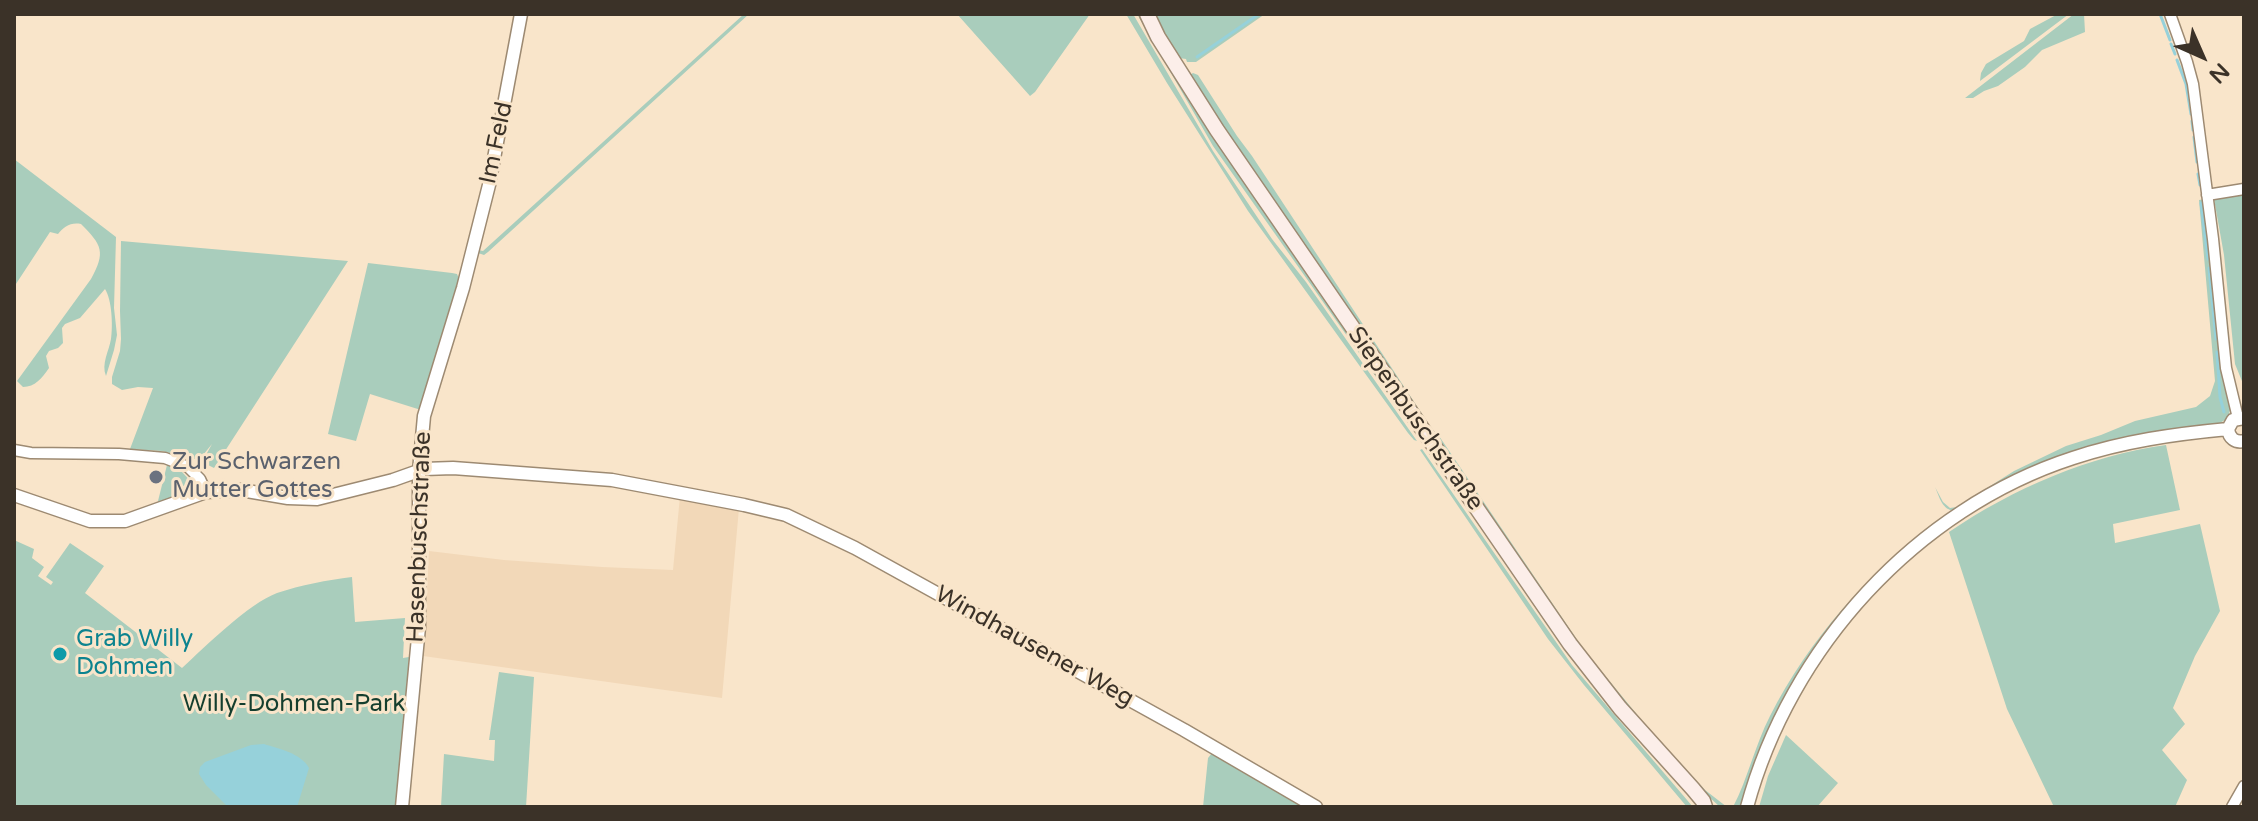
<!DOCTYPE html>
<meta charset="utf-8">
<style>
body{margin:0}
#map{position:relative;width:2258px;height:821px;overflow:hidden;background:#f9e5ca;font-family:"Varela Round",sans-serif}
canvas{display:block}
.frame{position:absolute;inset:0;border:16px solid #3b3228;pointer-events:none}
.north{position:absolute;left:2162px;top:16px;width:80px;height:80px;-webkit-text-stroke:6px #f9e5ca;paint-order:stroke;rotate:135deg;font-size:22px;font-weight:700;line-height:32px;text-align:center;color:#3b3228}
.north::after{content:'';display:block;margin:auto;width:28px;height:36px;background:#3b3228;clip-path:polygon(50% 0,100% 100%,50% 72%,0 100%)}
</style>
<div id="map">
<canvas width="2258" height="821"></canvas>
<div class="frame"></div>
<div class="north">N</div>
</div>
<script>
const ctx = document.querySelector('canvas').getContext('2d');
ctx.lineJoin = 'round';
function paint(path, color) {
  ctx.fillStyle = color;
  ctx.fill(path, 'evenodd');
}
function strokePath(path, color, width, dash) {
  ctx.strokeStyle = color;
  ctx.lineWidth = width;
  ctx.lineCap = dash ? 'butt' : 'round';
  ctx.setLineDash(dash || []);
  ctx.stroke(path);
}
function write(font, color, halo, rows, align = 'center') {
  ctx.font = font + ' "Varela Round",sans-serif';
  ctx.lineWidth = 6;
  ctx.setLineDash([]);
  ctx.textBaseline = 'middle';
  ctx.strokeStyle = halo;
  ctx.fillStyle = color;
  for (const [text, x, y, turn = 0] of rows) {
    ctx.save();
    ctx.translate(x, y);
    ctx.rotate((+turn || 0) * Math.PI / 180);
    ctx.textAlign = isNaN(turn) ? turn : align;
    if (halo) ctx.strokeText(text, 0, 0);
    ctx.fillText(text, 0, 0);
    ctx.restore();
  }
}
const built = new Path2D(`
 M680 496 739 508 722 698 423 656 429 551 504 560 602 567 673 570Z`);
const green = new Path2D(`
 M744 14H749L488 252 484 255 478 253V250L483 251Z
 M957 14H1090L1035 92 1030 96Z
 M1126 14H1133L1213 151 1272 239 1306 282 1417 441 1414 440 1408 433 1248 211 1167 83Z
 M1137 14H1139L1171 68 1420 436 1419 438 1213 146Z
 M1152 14H1265L1196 62H1187L1186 59 1179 58Z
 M2058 14H2069L1980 81 1981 73 1986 64 2024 41 2030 29Z
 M2074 14H2084L2085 32 2042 50 2025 67 1998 86 1984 91 1973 98H1965Z
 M1193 73 1198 75 1237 136 1252 156 1428 423 1423 421 1307 254 1190 75Z
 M14 159 116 237 114 308 117 335 114 350 106 376C101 364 109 351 111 339 113 325 112 300 105 289L80 318 65 324 62 328 63 343 58 348 49 351 46 356 49 368C42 378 35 387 23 387L17 381 91 279C106 252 102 245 81 224 70 222 64 227 58 234L50 232 14 287Z
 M2244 191V386L2235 364 2224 255 2214 199Z
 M2205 199 2231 406 2228 418 2220 423 2137 436 1955 511C1942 510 1940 498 1935 487L1943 502 1950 508 1957 507 2014 471 2066 446 2101 435 2135 421 2196 407 2210 396 2215 381 2199 200Z
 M121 241 348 261 214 468 202 462 212 444 199 460 162 451 130 449 153 388 138 387 122 390 112 384V377L120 351 121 339 120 311Z
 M368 263 452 273 457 274 460 281 421 410 370 394 356 441 328 434Z
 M1437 433 1584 650 1657 739 1705 790 1727 807H1720L1696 785 1589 663 1436 440Z
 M2166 445 2180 510 2113 524 2115 543 2200 524 2220 611 2195 656 2173 708 2185 724 2162 750 2187 780 2175 807H2054L2007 709 1949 532C2014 488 2088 456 2166 445Z
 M1422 449 1572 665 1693 807H1687L1584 685 1548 639 1420 450Z
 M167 465 182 472 195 486 193 489 157 505Z
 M1936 521 1930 530 1790 688 1769 729 1740 807H1733C1748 778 1755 745 1770 716 1809 639 1868 574 1936 521Z
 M14 540 34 549 32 558 44 567 38 576 51 585 53 582 46 577 70 543 104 566 85 593 182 668C206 646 248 604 277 593 301 585 327 580 352 577L355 622 405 618 403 658 409 657 396 807H14Z
 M499 672 534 677 526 807H441L444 754 494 761 495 740H489Z
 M1786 735 1838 783 1817 807H1759L1768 776Z
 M1212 753 1308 807H1203L1208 758Z`);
const water = new Path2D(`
 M264 744C279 749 301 753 309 768L297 807H228L206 785 199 774 200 767 205 762 251 745Z`);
const stream = new Path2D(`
 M2160 14 2170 40
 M2171 44 2175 54
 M1197 57 1259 14
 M2177 60 2186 84 2191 114
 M2192 121 2193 130
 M2194 137 2197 162
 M2198 174 2200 185
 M2201 203 2208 259
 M2209 268 2216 339
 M2217 352 2220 397 2224 412`);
const minor = new Path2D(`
 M2170 14 2187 62 2193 84 2213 239 2226 368 2238 418
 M2207 195 2244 189
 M14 450 31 453 119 454 165 458 188 467 200 479 206 492
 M2232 807 2244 786`);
const tertiary = new Path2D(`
 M2244 418 2233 420 2228 429C2229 438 2235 443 2244 441
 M14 495 90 521H125L206 492 241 490 288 498 317 499 393 480 424 469 453 468 612 480 744 505 786 515 855 548 1184 730 1316 807
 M402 807 419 627V471L424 416 463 288 489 185 521 14
 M1747 807C1790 648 1916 509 2073 458 2124 441 2175 434 2228 429`);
const secondary = new Path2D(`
 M1147 14 1158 37 1217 130 1570 644 1620 708 1693 789 1703 801 1705 807`);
const markers = [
 [156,477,8,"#6b7280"],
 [60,654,8,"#0f9aa8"]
];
const streetNames = [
 ["Im Feld",497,143,-78],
 ["Siepenbuschstraße",1415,419,55],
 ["Hasenbuschstraße",420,537,-88],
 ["Windhausener Weg",1034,647,29]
];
const worshipNames = [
 ["Zur Schwarzen",172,463],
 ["Mutter Gottes",172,491]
];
const cultureNames = [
 ["Grab Willy",76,640],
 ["Dohmen",76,668]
];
const parkNames = [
 ["Willy-Dohmen-Park",294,705]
];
paint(built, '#f2d8b8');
paint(green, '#a9cdbc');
paint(water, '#96d1da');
strokePath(stream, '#96d1da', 3);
strokePath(minor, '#9d8a72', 13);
strokePath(tertiary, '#9d8a72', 15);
strokePath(secondary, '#9d8a72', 17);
strokePath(minor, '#fff', 10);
strokePath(tertiary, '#fff', 12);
strokePath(secondary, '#fceee9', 14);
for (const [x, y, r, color] of markers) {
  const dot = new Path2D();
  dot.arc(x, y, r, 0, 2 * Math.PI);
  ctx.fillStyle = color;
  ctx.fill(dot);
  strokePath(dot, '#f9e5ca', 3);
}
write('24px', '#3b3228', '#f9e5ca', streetNames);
write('24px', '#5b616d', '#f9e5ca', worshipNames, 'left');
write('24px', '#0d838f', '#f9e5ca', cultureNames, 'left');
write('24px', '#143e2e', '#f9e5ca', parkNames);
</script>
